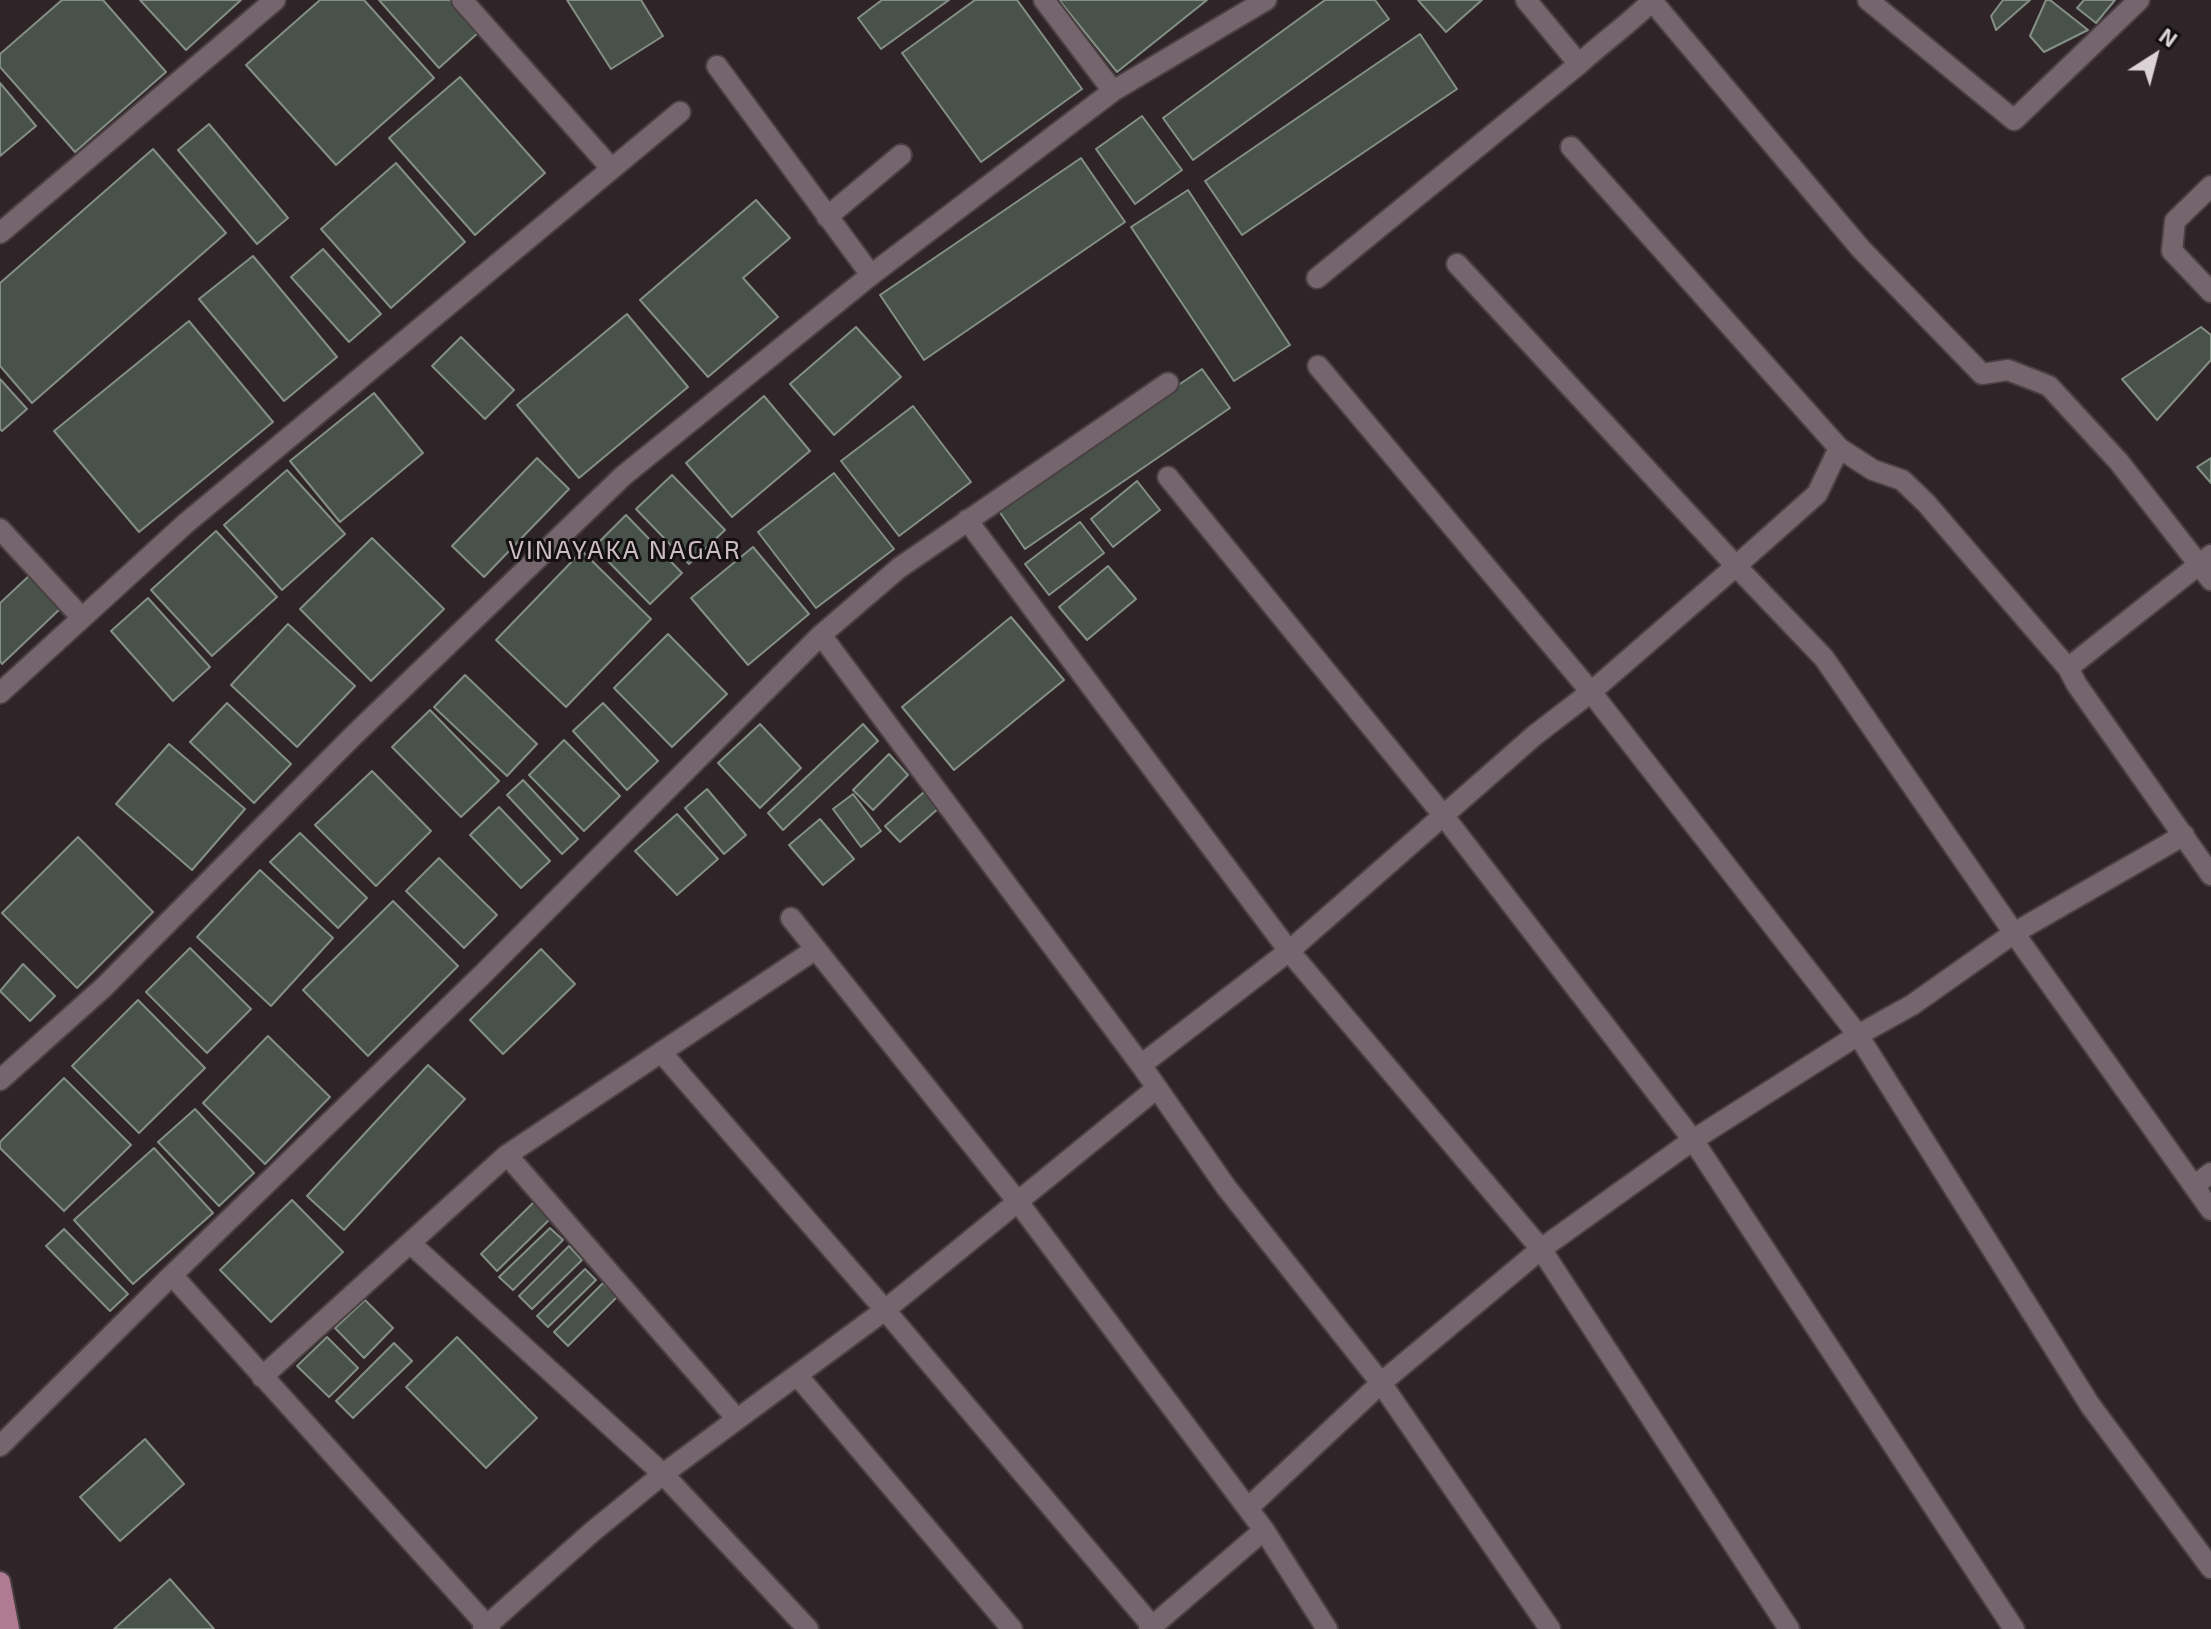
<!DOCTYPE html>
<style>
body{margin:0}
#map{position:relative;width:2211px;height:1629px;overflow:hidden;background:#2f2428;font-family:"Exo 2",sans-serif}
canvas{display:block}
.north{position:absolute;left:2115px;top:16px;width:80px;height:80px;-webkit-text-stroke:6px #140f11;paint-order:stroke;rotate:36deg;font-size:22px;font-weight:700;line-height:32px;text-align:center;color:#dbd3d6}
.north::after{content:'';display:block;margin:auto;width:28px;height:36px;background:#dbd3d6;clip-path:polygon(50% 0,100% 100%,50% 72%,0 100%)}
</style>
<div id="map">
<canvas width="2211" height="1629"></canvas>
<div class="north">N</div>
</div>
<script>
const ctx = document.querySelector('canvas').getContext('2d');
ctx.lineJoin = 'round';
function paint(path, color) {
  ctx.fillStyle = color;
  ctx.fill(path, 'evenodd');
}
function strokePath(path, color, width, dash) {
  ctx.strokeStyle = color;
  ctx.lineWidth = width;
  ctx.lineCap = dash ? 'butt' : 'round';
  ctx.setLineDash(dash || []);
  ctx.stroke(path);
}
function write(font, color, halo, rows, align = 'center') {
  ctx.font = font + ' "Exo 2",sans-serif';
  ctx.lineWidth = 6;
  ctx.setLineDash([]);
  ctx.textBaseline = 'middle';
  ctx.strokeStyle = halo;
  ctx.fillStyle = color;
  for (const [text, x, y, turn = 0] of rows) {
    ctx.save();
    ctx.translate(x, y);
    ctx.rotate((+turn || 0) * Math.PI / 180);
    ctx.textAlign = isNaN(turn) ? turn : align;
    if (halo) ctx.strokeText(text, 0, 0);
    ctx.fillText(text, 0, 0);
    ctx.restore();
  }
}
const building = new Path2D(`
 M62 0H103L166 72 75 152 0 67V54Z
 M140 0H241L186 50Z
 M320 0H364L434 78 336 165 246 65Z
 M379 0H450L479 32 439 68Z
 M567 0H641L663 36 611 69Z
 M882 0H949L881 49 858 18Z
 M975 0H1017L1082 89 981 162 902 53Z
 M1059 0H1207L1117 72Z
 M1325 0H1375L1389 19 1193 160 1163 118Z
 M1418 0H1482L1446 32Z
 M2003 0H2030L1996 30 1991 16Z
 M2046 0H2050L2088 30 2044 52 2030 36Z
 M2084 0H2115L2096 23 2077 8Z
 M1420 34 1457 89 1242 235 1205 181Z
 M460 77 545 173 475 235 389 138Z
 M0 83 36 126 0 156Z
 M1142 116 1182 170 1135 204 1096 149Z
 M209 124 288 218 257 244 178 150Z
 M153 149 226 233 32 403 0 366V283Z
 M1081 158 1125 222 924 360 880 295Z
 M396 163 465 242 391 308 321 229Z
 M1188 190 1290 345 1234 381 1131 227Z
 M756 200 790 238 743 278 778 317 708 377 640 300Z
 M323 249 381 314 349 342 291 277Z
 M253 256 337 357 284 401 199 299Z
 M627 314 688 387 579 478 517 405Z
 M189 321 273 422 139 532 54 431Z
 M856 327 901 377 834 435 790 384Z
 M2201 327 2211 335V360L2157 420 2122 379Z
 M461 337 514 390 485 419 432 366Z
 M1202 369 1230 408 1025 549 997 508Z
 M0 379 27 409 2 431 0 429Z
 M374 393 423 453 340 522 290 461Z
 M764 396 810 451 732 517 686 463Z
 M913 406 971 482 899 536 841 461Z
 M537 458 569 489 484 577 452 546Z
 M2211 458V483L2197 467Z
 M287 470 345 534 282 590 224 525Z
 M834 473 894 549 816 608 758 532Z
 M672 475 725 530 689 564 636 509Z
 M1137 481 1160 510 1113 547 1091 519Z
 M626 515 682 573 650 604 594 547Z
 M1080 522 1104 553 1049 595 1025 564Z
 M216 531 277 597 212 656 151 590Z
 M372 538 444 609 371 681 300 609Z
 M753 547 809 614 748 665 691 598Z
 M582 551 651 619 566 707 496 640Z
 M1108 566 1136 599 1087 640 1059 607Z
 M30 575 61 608 2 664 0 661V603Z
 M148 598 210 667 173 701 111 631Z
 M1011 617 1064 680 954 770 902 707Z
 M288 624 355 686 297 747 231 685Z
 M668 634 727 694 672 747 614 688Z
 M465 675 537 744 507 776 434 707Z
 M227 703 291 764 254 803 190 742Z
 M603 703 658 761 627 790 573 731Z
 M430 710 499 781 461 817 392 747Z
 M760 724 801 768 760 808 718 763Z
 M863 724 878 741 783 830 768 813Z
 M564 740 620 796 584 831 529 775Z
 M169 744 245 809 192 870 116 804Z
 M889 754 908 775 873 810 853 790Z
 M372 771 431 831 376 886 315 825Z
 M523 780 578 839 562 854 507 795Z
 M707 789 746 835 724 854 685 808Z
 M924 792 939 808 900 842 885 826Z
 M853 794 881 831 861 847 833 809Z
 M499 807 550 861 521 888 470 835Z
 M677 814 718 859 677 895 635 851Z
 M820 819 854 859 823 885 789 845Z
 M300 833 367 898 338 928 270 862Z
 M78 837 153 912 77 988 2 913Z
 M439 858 497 915 464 948 406 891Z
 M260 870 333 938 271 1006 197 937Z
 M393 901 458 966 368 1056 303 990Z
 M190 948 251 1009 207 1053 146 992Z
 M541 949 575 984 503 1054 470 1020Z
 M23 964 55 996 30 1021 0 991Z
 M138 1000 205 1068 139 1133 72 1066Z
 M268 1036 330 1097 265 1164 203 1103Z
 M428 1065 465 1099 344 1230 307 1196Z
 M64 1078 131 1145 64 1211 0 1148V1142Z
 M195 1109 254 1173 219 1206 158 1142Z
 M154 1148 213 1213 133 1284 74 1220Z
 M292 1200 343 1252 271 1322 220 1270Z
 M534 1202 550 1219 497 1271 481 1254Z
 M550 1228 563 1240 513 1290 499 1277Z
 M64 1229 128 1294 110 1311 46 1246Z
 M569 1246 582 1260 532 1309 519 1296Z
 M585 1269 596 1280 548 1327 537 1316Z
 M603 1283 617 1297 568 1346 554 1332Z
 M365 1300 393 1328 364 1358 335 1328Z
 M327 1337 358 1368 329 1397 297 1366Z
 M457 1337 537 1418 486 1468 406 1387Z
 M394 1343 412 1361 353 1418 336 1401Z
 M145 1439 184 1484 120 1541 80 1497Z
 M170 1579 214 1629H114Z`);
const service = new Path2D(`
 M717 66 871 275
 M827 217 901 155
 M1317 278 1579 64`);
const minor = new Path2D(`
 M462 0 611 168
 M1044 0 1113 91
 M1526 0 1579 64C1603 42 1629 24 1652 1L1861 249 1982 374 2008 370 2049 386 2119 462 2211 580
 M1868 0 2014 120 2139 0
 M1571 147 1839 448
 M2211 186 2175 221 2172 251 2211 292
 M0 233 275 0
 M1457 264 1736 566 1824 658 2014 933 2211 1210
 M1318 366 1591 692 1858 1035 2090 1405 2211 1568
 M1168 477 1443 815 1693 1140 2014 1629
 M967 520 1289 951 1541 1249 1789 1629
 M0 529 82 618
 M821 635 1141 1065 1226 1187 1381 1383 1550 1629
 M2068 668 2211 555
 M0 693 185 524 680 112
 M791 918 1018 1202 1264 1530 1327 1629
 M661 1052 885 1310 1152 1626
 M1141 1065 1289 951 1535 735 1591 692 1736 566 1817 494 1839 448 1873 470 1902 480 1926 503 2068 668 2077 685 2211 875
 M0 1080 104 987 353 736 623 476 871 275 1113 91 1266 0
 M507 1155 737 1419
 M2194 1186 2211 1173
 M411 1244 663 1474 808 1629
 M172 1275 490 1629
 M797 1375 1012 1629
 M262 1377 507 1155 816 949
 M0 1446 172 1275 484 973 821 635 899 568 1168 383
 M1248 1508 1381 1383 1541 1249 1693 1140 1858 1035 1912 1005 2014 933 2184 835
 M483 1629 592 1532 663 1474 885 1310 1157 1088
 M1149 1629 1264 1530`);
const primary = new Path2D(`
 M0 1582 9 1629`);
const neighbourhoodNames = [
 ["VINAYAKA NAGAR",625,550]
];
paint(building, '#48524a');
strokePath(building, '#848f85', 2);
strokePath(service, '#4a4044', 24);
strokePath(minor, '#4a4044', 24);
strokePath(primary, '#4a4044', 24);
strokePath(service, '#74666c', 20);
strokePath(minor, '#74666c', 20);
strokePath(primary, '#b07a92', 20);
ctx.letterSpacing = '2px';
write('26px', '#ccbdc3', '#140f11', neighbourhoodNames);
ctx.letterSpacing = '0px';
</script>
